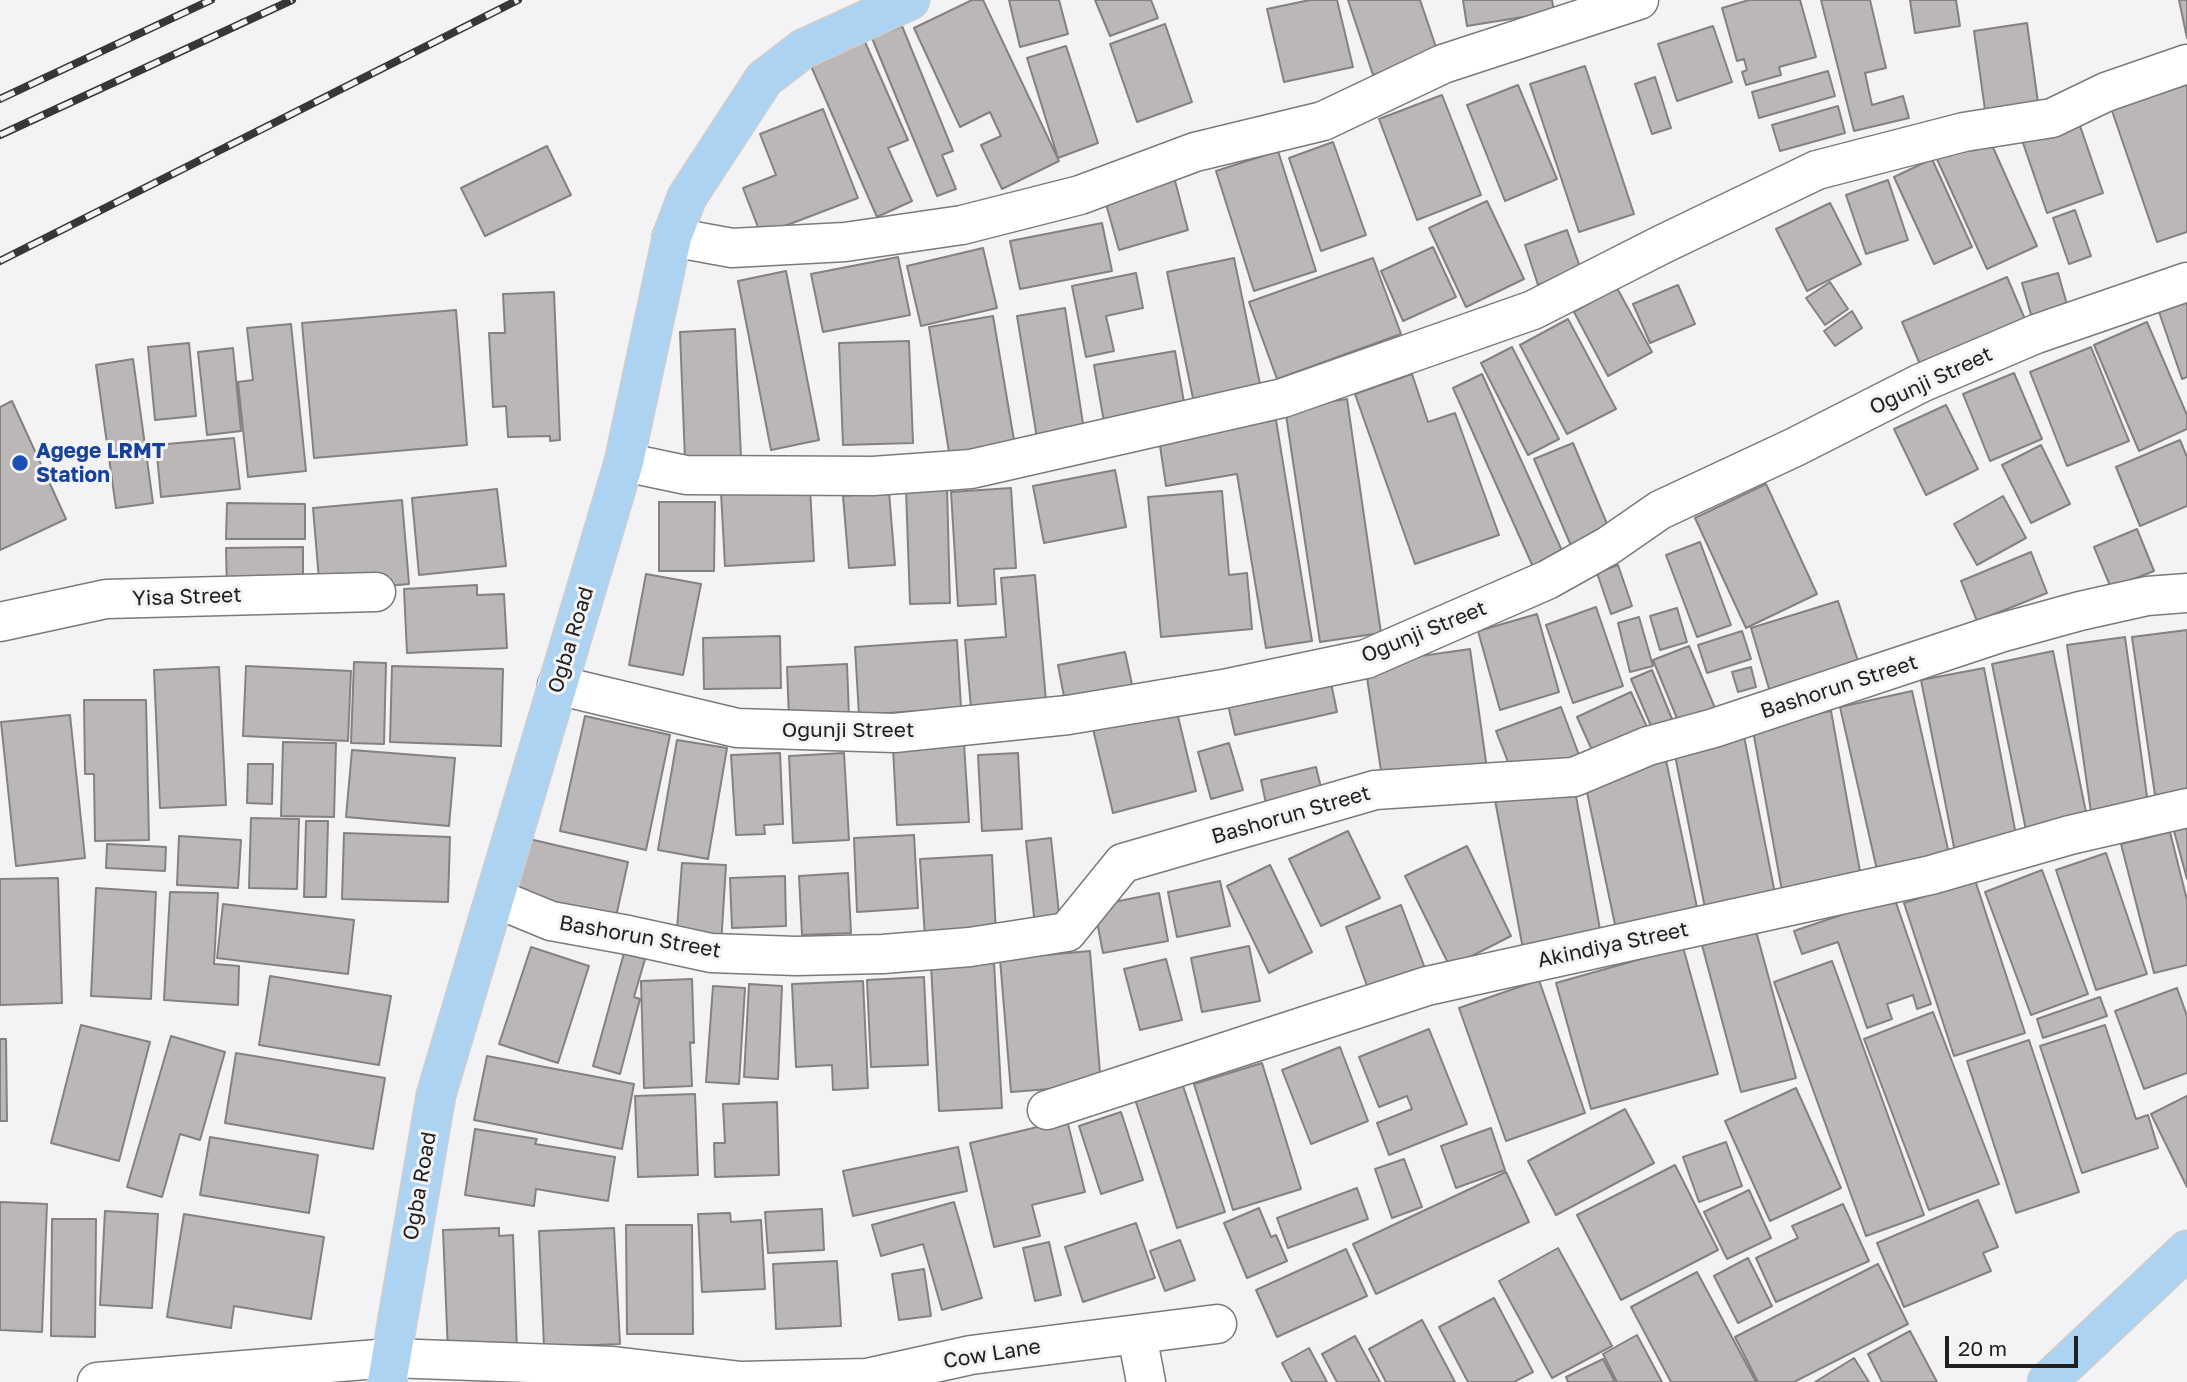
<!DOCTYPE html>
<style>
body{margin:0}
#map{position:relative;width:2187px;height:1382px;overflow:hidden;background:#f3f3f5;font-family:"Golos Text",sans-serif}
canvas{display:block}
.scale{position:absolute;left:1945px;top:1336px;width:133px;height:32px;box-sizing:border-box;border:4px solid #202021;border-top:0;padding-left:9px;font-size:21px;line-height:24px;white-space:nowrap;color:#202021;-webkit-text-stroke:5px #f3f3f5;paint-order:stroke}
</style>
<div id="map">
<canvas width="2187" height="1382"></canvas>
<div class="scale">20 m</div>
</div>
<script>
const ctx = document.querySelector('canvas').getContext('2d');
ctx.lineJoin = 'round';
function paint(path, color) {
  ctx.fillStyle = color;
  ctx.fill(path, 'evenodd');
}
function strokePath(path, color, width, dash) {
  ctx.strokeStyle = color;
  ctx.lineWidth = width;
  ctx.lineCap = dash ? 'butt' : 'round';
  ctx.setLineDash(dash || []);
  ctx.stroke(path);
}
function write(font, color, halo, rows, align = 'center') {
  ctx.font = font + ' "Golos Text",sans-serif';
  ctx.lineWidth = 6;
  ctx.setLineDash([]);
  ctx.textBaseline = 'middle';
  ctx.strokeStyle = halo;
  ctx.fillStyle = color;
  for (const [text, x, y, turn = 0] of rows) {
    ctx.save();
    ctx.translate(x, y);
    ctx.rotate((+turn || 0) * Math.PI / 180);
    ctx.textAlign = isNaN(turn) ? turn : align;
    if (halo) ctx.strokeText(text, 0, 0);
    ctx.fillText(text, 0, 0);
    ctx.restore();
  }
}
const building = new Path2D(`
 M972 0H983L1059 161 1002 189 981 145 1001 136 990 112 960 127 914 28Z
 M1009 0H1059L1068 34 1020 47Z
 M1095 0H1151L1158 18 1110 36Z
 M1310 0H1337L1353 67 1284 82 1267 9Z
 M1348 0H1420L1438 53 1373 75Z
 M1463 0H1552L1554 12 1467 26Z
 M1749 0H1800L1816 57 1779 67 1781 75 1746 85 1742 72 1747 70 1744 59 1737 61 1722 8Z
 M1821 0H1870L1886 68 1865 73 1872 105 1903 96 1909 118 1854 131Z
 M1910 0H1956L1960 26 1915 33Z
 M2179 0H2187V38Z
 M2027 23 2039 110 1986 117 1974 31Z
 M1165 24 1192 102 1137 122 1110 44Z
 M902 26 953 151 942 155 956 189 937 196 872 38Z
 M1713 26 1732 82 1677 101 1658 44Z
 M865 42 908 140 888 148 912 201 877 217 811 66Z
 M1066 46 1098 143 1058 158 1027 58Z
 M1585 66 1634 214 1579 232 1530 84Z
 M1828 71 1835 96 1759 118 1752 92Z
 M1655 77 1671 128 1652 134 1635 84Z
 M2187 78V232L2157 242 2110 105Z
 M1518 85 1557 179 1505 201 1467 105Z
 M1442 95 1481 195 1417 220 1379 119Z
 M1838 106 1845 133 1780 151 1772 125Z
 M823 109 858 198 761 235 743 188 776 175 760 134Z
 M2077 117 2103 193 2047 213 2021 137Z
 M1987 134 2037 246 1987 269 1936 157Z
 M1333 142 1366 235 1321 251 1289 158Z
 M547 146 571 195 485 236 461 188Z
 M1278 151 1316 271 1254 291 1216 171Z
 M1932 159 1972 247 1934 264 1894 177Z
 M1174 177 1188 230 1119 250 1104 197Z
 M1888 180 1908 240 1866 254 1846 195Z
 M1487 201 1524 279 1466 307 1429 228Z
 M1830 203 1861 264 1807 291 1776 229Z
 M2075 210 2091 256 2069 264 2053 218Z
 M1102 223 1112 271 1020 289 1010 241Z
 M1567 230 1581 270 1538 285 1525 245Z
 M1433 247 1456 297 1403 321 1381 271Z
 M983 248 997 308 921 326 907 266Z
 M898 257 910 315 823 332 811 274Z
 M1234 258 1262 394 1195 408 1167 272Z
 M1373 258 1401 334 1277 379 1249 302Z
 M786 271 819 440 771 450 738 281Z
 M1136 273 1143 308 1106 316 1114 351 1086 357 1072 286Z
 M2058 273 2068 308 2032 318 2022 283Z
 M2007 277 2027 324 1922 369 1902 322Z
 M1830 282 1848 309 1825 325 1806 298Z
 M1678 285 1695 324 1650 343 1633 304Z
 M1617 288 1652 352 1608 376 1574 312Z
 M554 292 560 440 550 441V436L508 437 506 406 493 407 489 333H505L503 294Z
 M2187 300V377L2182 379 2158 309Z
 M1065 308 1084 430 1037 438 1017 316Z
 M456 310 467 445 314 458 302 323Z
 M1852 311 1862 328 1835 346 1824 331Z
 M993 316 1015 446 950 458 929 327Z
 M1568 319 1616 409 1567 434 1520 345Z
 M2147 322 2187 415V429L2139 451 2094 345Z
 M291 324 306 471 248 477 238 382 253 380 247 328Z
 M735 329 741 457 685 460 680 332Z
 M909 341 913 443 843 445 839 343Z
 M189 343 196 416 155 420 148 347Z
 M1512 347 1559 439 1528 455 1481 363Z
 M2091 347 2129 441 2067 466 2030 372Z
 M233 348 241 431 207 435 198 352Z
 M1175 351 1185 408 1104 422 1094 365Z
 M133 359 153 503 116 508 96 365Z
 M2014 373 2042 439 1990 461 1963 394Z
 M1412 374 1428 422 1455 413 1499 535 1415 564 1355 394Z
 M1482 374 1564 555 1534 569 1453 388Z
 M1347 399 1381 633 1320 642 1285 408Z
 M12 401 66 519 0 550V407Z
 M1946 405 1978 469 1926 495 1894 429Z
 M1276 420 1312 641 1266 648 1237 474 1166 486 1159 439Z
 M234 438 240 489 161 497 156 445Z
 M2180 440 2187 457V506L2140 526 2116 467Z
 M1573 443 1610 531 1572 548 1534 459Z
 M2041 445 2070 504 2031 523 2002 465Z
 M1115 470 1126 527 1044 543 1033 486Z
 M1766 484 1817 594 1746 628 1695 518Z
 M947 487 950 603 910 604 906 489Z
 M810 488 814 561 725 566 721 493Z
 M1011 488 1016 568 994 569 996 604 958 606 951 492Z
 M497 489 506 566 419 575 412 498Z
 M1222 491 1229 575 1247 573 1252 629 1161 637 1148 497Z
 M889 492 895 565 849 568 843 496Z
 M2003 496 2026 538 1977 565 1954 524Z
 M402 500 409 584 320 592 313 508Z
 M659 502H715L714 571H659Z
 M227 503 305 504V539H226Z
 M2137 529 2154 571 2111 588 2094 547Z
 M1700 542 1731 625 1697 637 1666 555Z
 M303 547V592H227L226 548Z
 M2031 552 2047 593 1977 621 1961 581Z
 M1618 565 1632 606 1611 614 1597 573Z
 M646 574 701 584 683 675 629 665Z
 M1035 575 1046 701 971 708 965 640 1006 637 1001 578Z
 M477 585V595L504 594 507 648 407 653 404 589Z
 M1838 601 1859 664 1770 692 1751 628Z
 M1596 607 1623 686 1573 703 1546 625Z
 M1677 608 1687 642 1660 650 1650 616Z
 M1537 614 1559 692 1500 710 1478 631Z
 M1639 617 1653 666 1630 672 1618 623Z
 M2187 630V790L2155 795 2132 637Z
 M1742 631 1751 659 1707 673 1698 645Z
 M780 636 781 688 704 689 703 638Z
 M2125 637 2148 804 2091 812 2067 645Z
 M957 640 961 708 859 715 855 647Z
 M1689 646 1717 713 1681 728 1653 660Z
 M1470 649 1487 769 1383 784 1365 664Z
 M2053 651 2089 827 2028 840 1992 664Z
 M1125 652 1134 694 1066 707 1058 665Z
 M354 662 386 663 384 744 351 743Z
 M847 664 849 717 789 719 787 667Z
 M246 666 351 671 348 741 243 736Z
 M392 666 503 669 501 746 390 742Z
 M219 667 226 805 160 808 154 670Z
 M1751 667 1756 687 1738 692 1732 672Z
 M1984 668 2017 840 1955 852 1921 680Z
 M1652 670 1674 724 1654 733 1631 679Z
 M1329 673 1337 712 1235 735 1226 696Z
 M1912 691 1949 854 1877 870 1840 707Z
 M1631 692 1651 736 1597 761 1577 717Z
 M84 700H146L149 840 95 841 94 774H85Z
 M1561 707 1579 755 1515 780 1496 731Z
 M1176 708 1196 791 1113 813 1093 729Z
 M1831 711 1861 877 1782 891 1752 725Z
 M70 715 85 858 16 866 1 722Z
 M585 716 670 735 646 850 560 831Z
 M1743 731 1776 899 1706 913 1673 745Z
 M677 740 727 748 708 859 658 850Z
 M283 742 336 743 334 817 281 816Z
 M1229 743 1243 790 1211 799 1198 752Z
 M964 744 969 822 897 825 893 748Z
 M352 750 455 758 449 826 346 817Z
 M780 753 783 824 764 825 765 834 736 835 731 755Z
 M844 753 849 840 793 843 789 756Z
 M1018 753 1022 829 982 831 978 755Z
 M1666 760 1699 917 1617 934 1584 778Z
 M248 764H273L272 804 247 803Z
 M1316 767 1324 800 1268 813 1261 780Z
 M1574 785 1601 935 1523 949 1495 800Z
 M251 818 299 819 297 889 249 888Z
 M306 821H328L326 897H304Z
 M2187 828V879L2174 831Z
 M1348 831 1380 898 1321 926 1289 859Z
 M2170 832 2187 900V965L2154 973 2121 844Z
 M344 833 450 837 448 902 342 899Z
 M914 835 918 908 857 912 854 838Z
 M179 836 241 840 238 888 177 885Z
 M525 838 628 862 614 926 510 902Z
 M1051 838 1060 923 1035 926 1026 841Z
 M107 844 166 847 165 871 106 868Z
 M1467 846 1511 936 1450 967 1405 876Z
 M2106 853 2147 974 2096 990 2056 870Z
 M992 855 996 934 925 938 920 859Z
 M682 863 726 865 721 945 676 942Z
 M1270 865 1312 952 1269 973 1227 886Z
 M2042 870 2088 994 2031 1015 1985 892Z
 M848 873 851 933 802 935 799 876Z
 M785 876 786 926 732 928 730 878Z
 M58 878 62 1003 0 1005V879Z
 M1975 880 2025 1033 1954 1056 1904 903Z
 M1220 881 1230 926 1177 937 1168 892Z
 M96 888 156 892 151 999 91 996Z
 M170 892 218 893 214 964 239 966 238 1005 164 1000Z
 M1159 893 1168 941 1103 953 1094 906Z
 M1894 897 1931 1004 1917 1009 1913 995 1887 1004 1892 1019 1867 1028 1838 942 1802 954 1794 931Z
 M223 904 354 920 348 974 217 958Z
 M1401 905 1429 979 1372 1000 1346 927Z
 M1756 931 1796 1078 1741 1092 1702 945Z
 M1249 946 1260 1001 1202 1012 1191 958Z
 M531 947 589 966 558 1063 499 1044Z
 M1683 947 1718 1074 1591 1109 1556 983Z
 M1090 951 1101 1085 1011 1092 1000 959Z
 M624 953 645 959 634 997 640 999 620 1074 593 1066Z
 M1166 959 1182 1020 1140 1030 1124 969Z
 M1832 961 1924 1215 1866 1236 1774 982Z
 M994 962 1002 1108 939 1111 931 965Z
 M270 976 391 996 379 1065 259 1045Z
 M924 977 928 1065 871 1067 867 980Z
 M692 979 694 1043 690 1042 692 1086 644 1088 641 981Z
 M1539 980 1585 1113 1506 1141 1459 1008Z
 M863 981 868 1088 833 1090 832 1065 796 1067 792 984Z
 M749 984 782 986 778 1079 744 1077Z
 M713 986 745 988 739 1084 706 1082Z
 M2177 988 2187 1016V1073L2144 1089 2115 1011Z
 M2100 997 2107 1016 2043 1038 2037 1019Z
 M1933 1012 1999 1184 1929 1210 1864 1039Z
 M81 1025 150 1042 119 1161 51 1143Z
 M2105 1025 2136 1119 2148 1115 2158 1148 2082 1173 2040 1046Z
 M1429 1029 1467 1124 1389 1155 1377 1123 1412 1109 1407 1096 1379 1107 1359 1057Z
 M171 1036 225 1052 200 1140 180 1134 162 1197 127 1187Z
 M0 1039H6L7 1121H0Z
 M2029 1040 2079 1192 2016 1213 1967 1061Z
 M1340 1047 1368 1121 1311 1144 1282 1070Z
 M236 1053 385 1078 373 1149 225 1123Z
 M487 1056 634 1084 622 1149 474 1120Z
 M1262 1063 1301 1189 1233 1210 1194 1084Z
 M1179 1074 1225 1212 1177 1228 1132 1090Z
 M1796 1088 1841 1188 1770 1221 1725 1121Z
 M695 1094 698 1175 638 1177 635 1096Z
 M2187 1096V1187L2151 1114Z
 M777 1102 779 1175 715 1177 714 1143H725L723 1104Z
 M1625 1109 1654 1163 1556 1215 1528 1161Z
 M1121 1112 1143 1180 1101 1194 1079 1126Z
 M1067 1120 1085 1192 1032 1205 1040 1236 994 1247 970 1143Z
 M1491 1128 1505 1170 1456 1188 1441 1146Z
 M475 1129 537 1139 535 1144 615 1157 608 1201 536 1189 534 1206 465 1195Z
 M210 1137 318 1155 309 1213 200 1195Z
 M1726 1142 1742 1186 1699 1202 1683 1157Z
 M958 1147 967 1191 853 1216 843 1171Z
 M1404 1159 1422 1207 1392 1218 1375 1169Z
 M1675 1165 1718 1250 1621 1300 1577 1215Z
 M1506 1172 1529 1222 1376 1294 1353 1244Z
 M1357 1188 1368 1219 1288 1248 1277 1218Z
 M1749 1190 1771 1238 1727 1259 1704 1212Z
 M1978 1200 1998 1247 1983 1253 1991 1271 1904 1307 1877 1243Z
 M0 1202 47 1204 42 1332 0 1330Z
 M954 1202 982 1298 942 1310 923 1244 881 1256 872 1225Z
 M1843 1204 1869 1261 1776 1302 1756 1258 1798 1238 1792 1226Z
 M1259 1208 1271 1237 1276 1235 1287 1261 1247 1278 1224 1223Z
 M822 1209 824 1250 768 1253 765 1212Z
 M105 1211 158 1214 152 1308 100 1305Z
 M730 1213 731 1222 761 1220 765 1289 702 1292 698 1214Z
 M184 1214 324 1237 311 1319 234 1306 231 1328 167 1317Z
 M52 1219H96L95 1337 51 1336Z
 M1136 1223 1155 1278 1083 1302 1065 1247Z
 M626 1225H692L693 1334H627Z
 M499 1228V1236L513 1235 517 1351 448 1353 443 1230Z
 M614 1228 620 1344 544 1347 539 1231Z
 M1180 1240 1195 1280 1165 1291 1150 1251Z
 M1049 1242 1061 1295 1035 1301 1023 1248Z
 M1558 1248 1612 1346 1552 1378 1499 1281Z
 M1346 1249 1367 1296 1277 1337 1256 1290Z
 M1748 1258 1772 1306 1738 1323 1714 1276Z
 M837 1261 841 1326 776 1329 773 1264Z
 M1878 1264 1908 1324 1794 1382H1758L1735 1337Z
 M924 1269 931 1316 899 1320 892 1274Z
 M1697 1272 1756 1382H1671L1631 1307Z
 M1494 1298 1533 1372 1514 1382H1468L1439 1327Z
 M1422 1320 1455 1382H1386L1369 1349Z
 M1910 1331 1937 1382H1882L1868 1354Z
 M1637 1335 1662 1382H1617L1603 1354Z
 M1355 1336 1380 1382H1337L1322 1354Z
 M1309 1348 1327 1382H1292L1282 1363Z
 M1854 1358 1869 1382H1815Z
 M1603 1359 1615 1382H1568L1566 1377Z`);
const minor = new Path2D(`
 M672 237 732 248 845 242 962 225 1080 195 1195 152 1323 121 1443 64 1639 0
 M624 462 686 475 873 476 971 469 1283 398 1533 310 1663 244 1817 170 1964 132 2052 118 2106 92 2187 64
 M0 622 106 599 376 592
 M557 685 737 728 894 733 1068 715 1223 689 1366 659 1547 580 1608 546 1660 510 1795 447 1921 383 2036 334 2187 282
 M495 898 551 921 628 935 711 953 796 956 883 954 970 947 1067 932 1123 863 1375 790 1574 777 1648 746 1714 728 2000 633 2080 611 2147 596 2187 593
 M1047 1110 1427 986 1931 875 2070 835 2187 808
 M1137 1335 1146 1382
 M97 1382 390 1358 613 1366 741 1381 867 1378 971 1355 1217 1324`);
const major = new Path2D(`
 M387 1382 436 1095 624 462 672 237 687 197 764 79 803 49 910 0
 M2047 1382 2187 1250`);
const rail = new Path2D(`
 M0 99 211 0
 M0 135 292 0
 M0 261 518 0`);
const markers = [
 [20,463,9,"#1a4fb4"]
];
const streetNames = [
 ["Ogunji Street",1931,381,-25],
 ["Yisa Street",187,597,-2],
 ["Ogunji Street",1424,632,-22],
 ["Ogba Road",571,640,-73],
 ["Bashorun Street",1839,687,-18],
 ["Ogunji Street",848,730],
 ["Bashorun Street",1291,815,-16],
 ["Bashorun Street",640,937,10],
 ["Akindiya Street",1613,945,-12],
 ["Ogba Road",420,1186,-80],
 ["Cow Lane",992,1354,-9]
];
const transitNames = [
 ["Agege LRMT",36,451],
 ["Station",36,475]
];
paint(building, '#bab7b6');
strokePath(building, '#848180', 2);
strokePath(minor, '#7a7a7c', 41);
strokePath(major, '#cecece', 41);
strokePath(minor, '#fff', 38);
strokePath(major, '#add3f2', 38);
strokePath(rail, '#373738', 8);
strokePath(rail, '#f3f3f5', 5, [16]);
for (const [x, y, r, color] of markers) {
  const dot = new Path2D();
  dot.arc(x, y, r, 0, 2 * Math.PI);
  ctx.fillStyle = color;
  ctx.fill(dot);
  strokePath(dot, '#f3f3f5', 2.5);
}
write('21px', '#202021', '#f3f3f5', streetNames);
write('bold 21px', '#164399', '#f3f3f5', transitNames, 'left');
</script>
